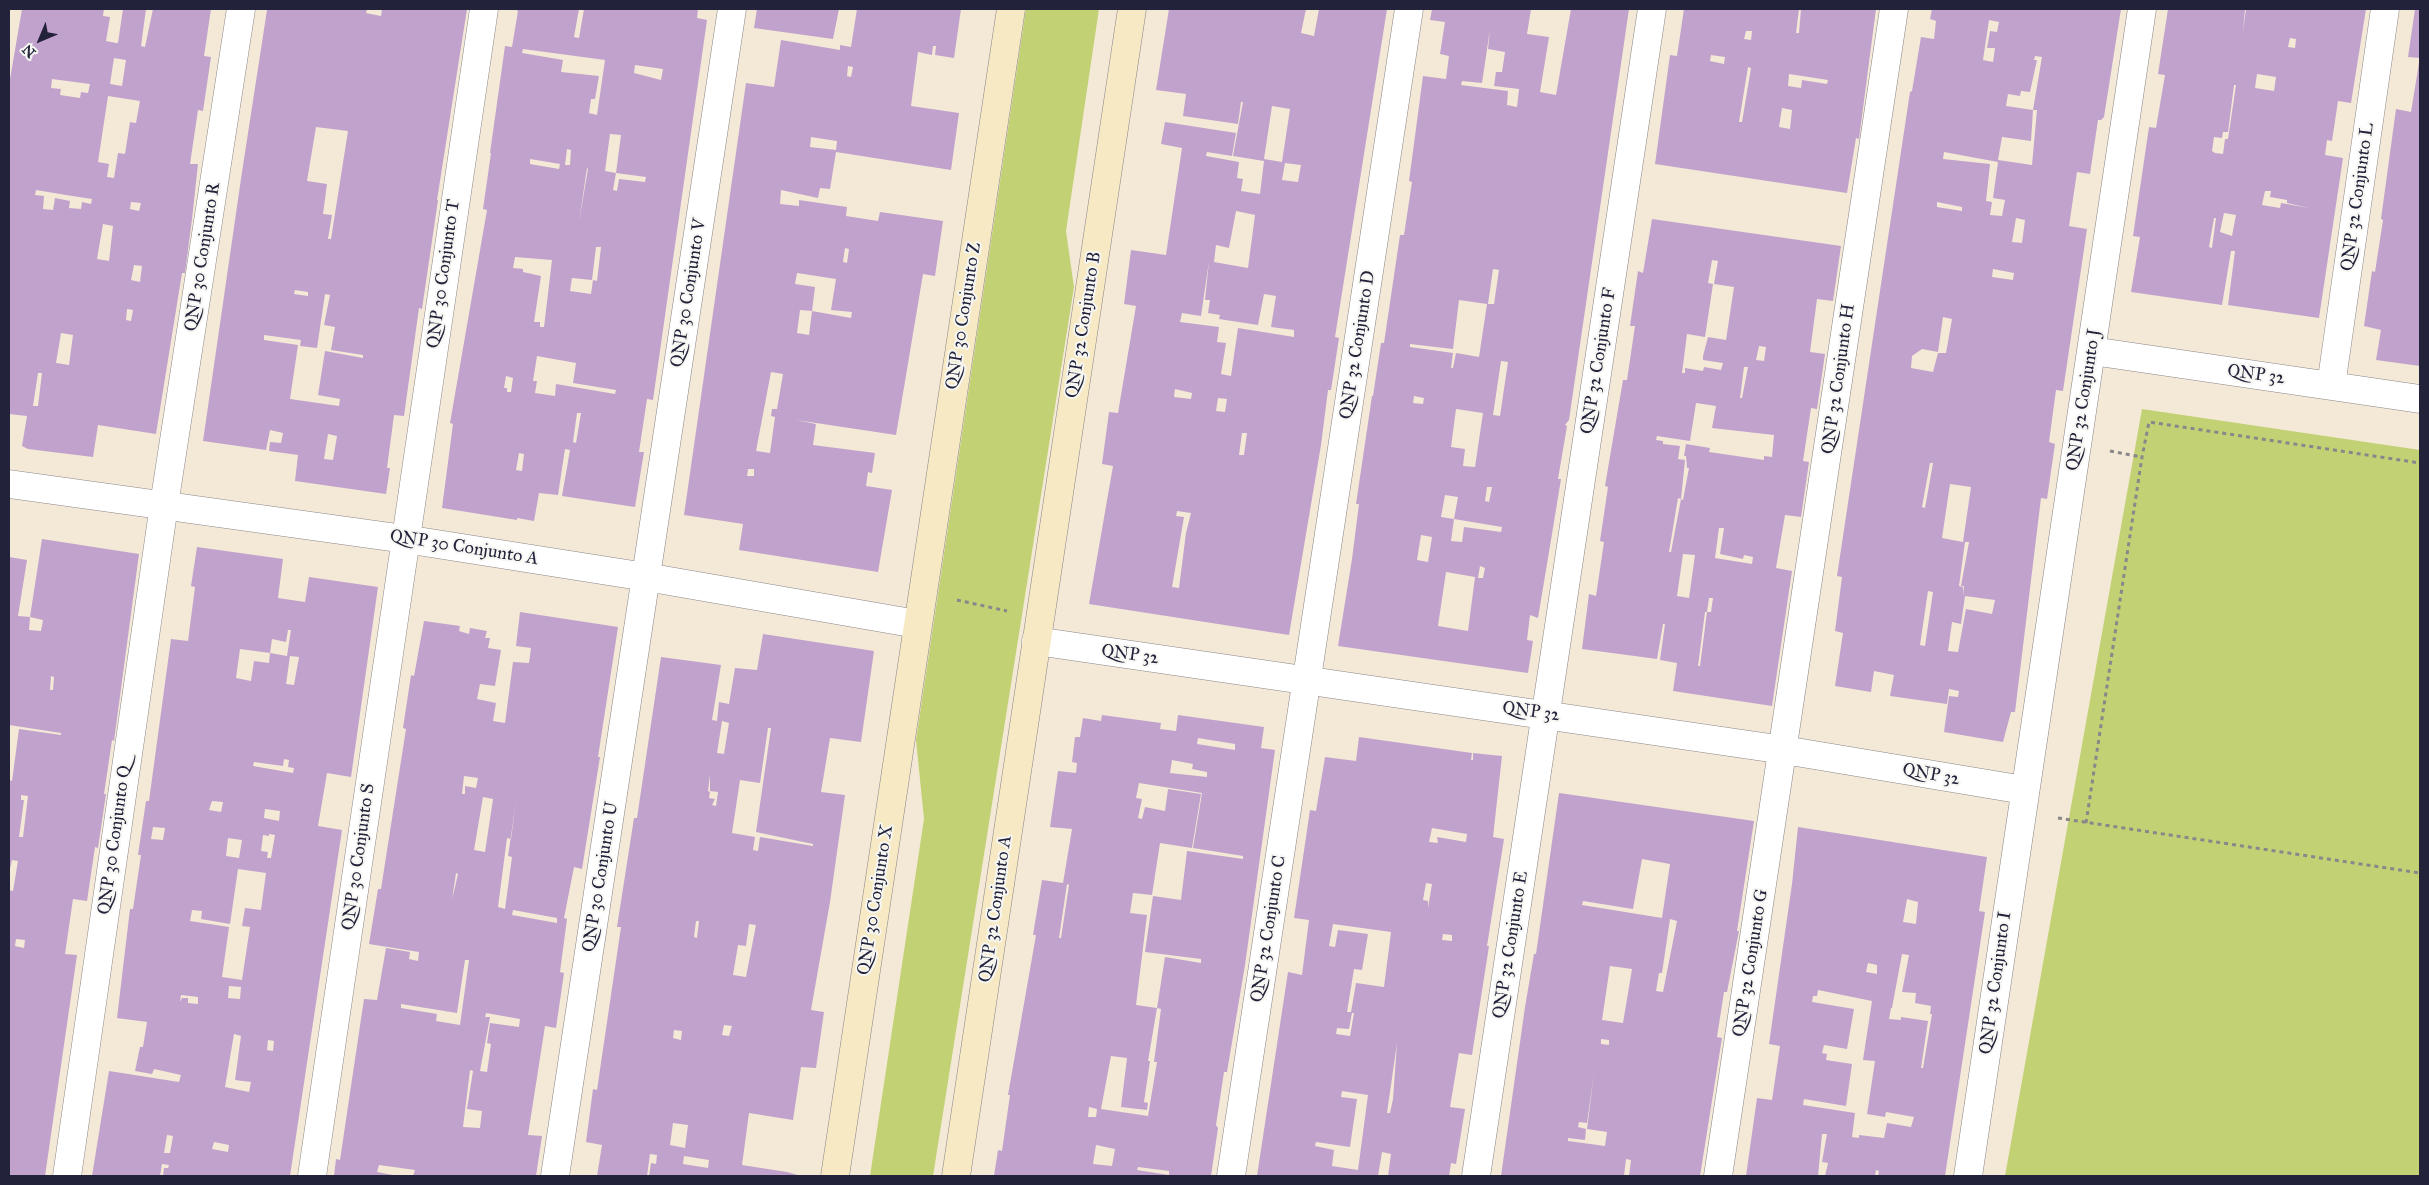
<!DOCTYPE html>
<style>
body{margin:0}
#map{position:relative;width:2429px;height:1185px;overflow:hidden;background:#f4e9d7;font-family:"IM FELL Great Primer",serif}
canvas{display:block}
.frame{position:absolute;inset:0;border:10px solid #22223b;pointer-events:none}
.north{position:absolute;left:15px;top:15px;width:50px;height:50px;-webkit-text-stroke:4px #f6f6f2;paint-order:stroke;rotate:225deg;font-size:14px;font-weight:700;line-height:20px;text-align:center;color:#22223b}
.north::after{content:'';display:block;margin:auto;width:18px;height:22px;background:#22223b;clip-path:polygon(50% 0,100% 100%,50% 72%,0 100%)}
</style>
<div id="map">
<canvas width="2429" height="1185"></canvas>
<div class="frame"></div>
<div class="north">N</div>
</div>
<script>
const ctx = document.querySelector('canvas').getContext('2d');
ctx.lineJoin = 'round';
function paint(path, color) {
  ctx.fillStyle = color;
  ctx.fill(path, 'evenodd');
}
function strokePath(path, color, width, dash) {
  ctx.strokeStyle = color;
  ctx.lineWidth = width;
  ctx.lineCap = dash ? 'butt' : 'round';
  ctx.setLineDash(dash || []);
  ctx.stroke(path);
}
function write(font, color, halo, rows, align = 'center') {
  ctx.font = font + ' "IM FELL Great Primer",serif';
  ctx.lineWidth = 4;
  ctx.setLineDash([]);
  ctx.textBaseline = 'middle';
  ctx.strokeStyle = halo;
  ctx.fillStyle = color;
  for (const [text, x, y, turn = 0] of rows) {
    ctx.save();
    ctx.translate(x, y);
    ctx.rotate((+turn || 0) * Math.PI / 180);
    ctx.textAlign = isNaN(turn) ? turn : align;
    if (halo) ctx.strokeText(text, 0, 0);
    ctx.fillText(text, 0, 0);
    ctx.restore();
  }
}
const green = new Path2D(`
 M1026 9H1099L1066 231 1074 287 933 1176H870L924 819 916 740Z
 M2142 409 2420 450V1176H2005Z`);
const building = new Path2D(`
 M22 9H104L103 16 110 17 106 41 116 43H118L123 9H146L141 46 145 47 153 9H211L204 56 211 57 203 111 198 110 190 164H198L192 219 185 273H182L156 434 98 425 93 457 28 449 22 446 27 416 9 414V85ZM114 58 126 60 122 86 110 84ZM52 79 90 84 88 93 81 92 80 98 60 95 61 89 51 88ZM108 96 140 101 136 123 130 122 125 154 118 153 114 178 107 177 109 164 98 162ZM36 190 66 195 92 199 91 204 82 202 81 209 69 208 70 201 55 198 53 210 43 209 44 196 35 195ZM131 202 141 203 139 211 130 209ZM103 224 113 226 109 261 97 259ZM134 265 142 266 140 282 131 280ZM127 309 133 310 131 321 126 320ZM61 333 73 335 69 365 56 363ZM38 373H42L38 406H33Z
 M269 9H367L366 13 381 16 382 9H467L437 200H438L422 309 419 308 404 416 394 415 387 468H390L386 494 295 481 298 455 269 451 270 442 281 443 283 433 270 430 266 450 203 441 242 172 267 10ZM316 127 348 131 331 239H328L332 215 323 214 327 184 307 181ZM295 290 308 292V296L294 294ZM325 294 330 295 324 325 335 327 331 350 363 355V358L325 351 318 395 340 399 339 406 290 399 298 345 264 340V335L301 340 300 346 317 348ZM328 434 337 436 333 460 324 459Z
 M515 9H579L574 37 579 38 584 9H698L697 18 707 20 653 400 647 399 639 452H644L635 507 562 496 570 450 565 449 558 495 539 493 534 521 517 518V520L442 508 453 424 450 423 487 210 483 209 491 153H490L505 46 512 47 518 11ZM523 49 605 60 597 115 589 113 591 99H595L599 76 561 72 563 60 522 53ZM635 65 663 69 661 80 634 73ZM610 134 621 135 616 173 605 171ZM567 149 571 150 570 165H565ZM530 159 560 164 559 169 530 164ZM587 168 588 169 579 222ZM616 173 646 177 645 182 619 179 617 191 613 190ZM596 247H601L597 281 593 280 591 294 570 291 572 278 592 280ZM515 257 552 260 544 327H540V322H534L541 276 523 272V269L513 268ZM537 356 576 363 573 383 616 390 615 394 556 384 555 396 535 393 537 381H533ZM506 376 513 378 511 392H507V388H504ZM577 413H581L576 443 573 442ZM519 453 524 454 522 471 516 470Z
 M757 9H839L833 39 754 28Z
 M857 9H961L954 58 935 55 936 46H933L932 55 918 52 911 106 959 113 951 170 836 152 830 189 820 188 818 198 781 190 780 204 799 206V200L847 207 846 216 878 221 880 212 943 221 935 276 923 274 896 435 796 420 816 424 813 445 875 453 872 473 868 472 866 486 892 490 878 572 739 550 743 524 684 515 746 83 774 87 781 40 840 50V45L851 47ZM848 66 853 67 851 77 847 76ZM811 137 837 141 836 150 810 147ZM845 248 849 249 847 263 843 262ZM797 273 836 279 831 310 852 312 851 318 812 311 809 335 797 333 800 310 812 311 815 287 795 284ZM771 372 783 374 777 409H772L771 416 775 417 770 453 756 451ZM748 469H754V476H747Z
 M1169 9H1306L1301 33 1314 36 1319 9H1387L1335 337 1339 338 1331 390H1328L1321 445 1289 635 1089 604 1113 466 1102 464 1109 412 1118 413 1136 306 1124 304 1131 250 1166 255 1182 148 1161 144 1165 122 1236 133 1232 156 1207 152 1206 156 1239 162 1237 178 1243 179 1241 191 1260 194 1264 161 1233 156 1243 102H1241L1238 124 1183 116 1186 94 1156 90ZM1272 106 1290 109 1282 162 1264 159ZM1285 163 1301 165 1298 182 1282 180ZM1236 211 1255 215 1248 268 1214 262 1216 245 1229 248ZM1209 261 1205 300H1210L1208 313 1220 315 1219 319 1258 325 1264 294 1276 296 1271 327 1294 330V337L1238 328 1231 376 1221 374 1226 343 1217 342 1219 327 1180 322 1182 313 1201 316ZM1175 389 1192 393 1191 399 1174 397ZM1218 398 1227 399 1225 412 1216 411ZM1242 433H1247L1244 455H1239ZM1177 511 1191 513 1186 533 1179 588 1172 587 1184 517 1176 516Z
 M1432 9H1531L1527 34 1549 37 1540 92 1556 95 1571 9H1629L1569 420 1565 425 1567 426 1558 479H1561L1552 534 1538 618 1530 615 1527 640 1533 641 1528 673 1338 646 1352 559 1359 504H1356L1372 396H1373L1381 343H1384L1400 235H1404L1412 182 1409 181 1423 76 1446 79 1449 56 1440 54 1445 22 1430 20ZM1490 29 1488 49 1505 52 1502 72H1496L1494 86 1519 89 1517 107 1507 105 1508 91 1461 85 1462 81 1482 83ZM1493 269 1499 270 1494 304H1488ZM1459 300 1487 304 1479 357 1456 353 1453 368H1451L1453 353 1410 347V344L1453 349ZM1501 361 1508 362 1500 416 1493 415ZM1414 396 1424 398 1423 404 1413 403ZM1456 409 1483 413 1475 467 1463 466 1465 449 1451 447ZM1487 487H1492L1489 502 1485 501ZM1445 495 1458 497 1454 519 1502 527 1501 532 1464 527 1462 542 1451 541 1454 519 1441 517ZM1421 535 1432 537 1428 562 1417 560ZM1480 566 1485 568 1483 578H1478ZM1446 572 1475 577 1468 631 1438 626Z
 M1684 9H1799L1796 33H1799L1801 9H1876L1859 139 1856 138 1847 193 1655 164 1670 55 1677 56ZM1746 31H1752L1751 40 1744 39ZM1711 55 1725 57 1724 64 1710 61ZM1748 67 1751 68 1742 122H1739ZM1789 74 1828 80 1827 84 1802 80 1801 88 1788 86ZM1782 108 1792 110 1790 129 1779 127Z
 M1932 9H2121L2104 117 2101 120H2098L2090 174 2077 172 2069 226 2087 229 2063 391 2056 390 2049 442 2055 444 2047 499 2041 498 2015 712H2011L2003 742 1944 732 1949 696 1958 697 1959 691 1949 689 1947 704 1890 696 1894 675 1874 671 1871 692 1835 686 1843 633 1835 631 1842 577 1837 576 1910 92 1912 91 1921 37 1934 39 1936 21 1930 19ZM1989 20 1999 22 1997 32 1990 31 1987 48H1995L1993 62 1983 60ZM2035 56 2042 57 2033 110H2037L2032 165 1998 160 2002 137 2031 141 2033 110 2006 106 2008 94 2020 96 2021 91 2030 92 2037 60H2034ZM1944 152 1998 162 1993 198 2005 200 2002 216 1990 215 1992 202 1986 201 1990 164 1943 159ZM1937 202 1962 207V211L1937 207ZM2016 218 2025 220 2022 243 2012 242ZM1993 269 2014 273 2013 280 1992 277ZM1943 317 1952 319 1946 353H1938L1933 372 1911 368 1912 356 1922 349 1938 352ZM1930 463H1933L1925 508 1922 507ZM1950 484 1971 487 1963 542 1942 538ZM1965 542H1969L1961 586H1964L1963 596V587L1959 586ZM1928 591 1933 592 1925 646 1920 645ZM1965 596 1995 600 1992 614 1966 609 1958 652 1948 651 1952 622 1961 624Z
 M2168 9H2245L2243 32 2246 9H2366L2351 103 2338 101 2332 141 2327 140 2325 155 2343 158 2319 318 2228 305 2235 251H2231L2222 305 2131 292 2140 237 2133 236 2149 127 2156 128 2165 75 2158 74ZM2290 38 2296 39 2295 48 2288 47ZM2257 74 2276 77 2274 91 2255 88ZM2234 85H2236L2228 139H2225L2223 154 2215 153 2212 151 2214 137 2222 138 2223 132H2228ZM2265 191H2271L2270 197 2287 200V203L2309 208 2281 203 2280 208 2262 205ZM2224 213 2236 215 2232 236 2220 232ZM2214 218H2216L2212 248 2209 247Z
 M2415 9H2420V58L2408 57Z
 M2419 63H2420V366L2376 360 2381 330 2364 326 2372 271 2375 272 2383 220 2381 219 2396 109 2411 112Z
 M1652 219 1841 246 1833 301 1817 299 1810 352 1825 354 1817 409 1811 408 1803 461 1809 462 1801 517 1785 515 1776 568 1792 571 1772 706 1673 691 1677 663 1660 660 1665 624H1663L1657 659 1582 649 1589 594 1596 596 1604 542 1600 541 1608 487 1605 486 1623 380H1627L1635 326H1630L1638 271 1643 273ZM1712 260 1718 261 1714 284 1734 287 1726 340 1708 337 1703 356V360L1723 363 1721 370 1704 367 1703 371 1685 368V373H1682L1687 334 1705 337 1713 284 1708 283ZM1759 346 1766 347 1764 361 1756 360ZM1744 367H1748L1742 398H1740ZM1696 403 1716 406 1712 428 1774 435 1772 457 1764 456V460L1709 452 1710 448 1686 444 1684 456H1686L1687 468H1689L1683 500 1681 499 1685 460 1678 459 1680 446 1663 444V441L1656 440 1657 436 1690 441ZM1678 498 1681 499 1671 552H1669ZM1719 528H1724L1720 554 1743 559 1744 555 1753 557 1752 564 1715 558ZM1683 554 1695 555 1689 598 1677 596ZM1709 598H1713L1711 612H1707ZM1705 612H1707L1700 666H1698Z
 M42 539 139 554 114 741 112 740 104 794H106L98 848 95 847 87 901 73 899 65 954 77 955 45 1176H9V890L13 891 18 861 12 860 9 873V780L12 781 19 729 61 735V733L9 725V557L27 560 18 616 30 617ZM30 617 43 620 41 631 29 630ZM51 676 54 677 53 690H50ZM21 795 28 796 23 837H19L24 800H21ZM16 939 25 940 24 948 15 946Z
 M197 547 283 559 278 598 305 602 309 577 378 587 351 777 327 773 318 826 342 830 290 1176H163L164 1168H168L169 1165 162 1164 160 1176H92L109 1071 179 1082 181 1075 154 1069 152 1074 135 1071 140 1047H143L147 1022 117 1018 130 909H133L141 855H138L146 801H149L171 639 188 641 195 587 191 586ZM288 630H291L287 656 270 653 272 639 286 642ZM240 649 270 653 269 663 254 661 251 681 236 678ZM290 656 299 657 294 685 286 684ZM284 759 289 760 288 767 294 768 293 773 253 766 254 762 283 766ZM212 801 223 802 221 812 209 810ZM265 809 280 811 279 821 264 818ZM153 827 165 828 163 840 151 839ZM269 834 275 835 271 858H267L268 852 261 851 263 835 269 836ZM228 838 242 840 239 858 226 856ZM238 869 266 873 261 910 245 908 242 926 250 927 242 980 222 977 229 927 190 921 192 910 202 911 201 919 230 924ZM229 986 241 987 240 999 228 998ZM181 995 198 997V1004L188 1003V998H182L180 1002ZM234 1034 241 1036 235 1080 251 1082 249 1092 225 1087ZM268 1040 274 1041 273 1051 267 1050ZM167 1135 173 1136 170 1153H164ZM214 1142 229 1145 228 1152 212 1149Z
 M520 612 618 627 598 757H600L582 869 574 867 564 918 567 919 560 972 564 973 556 1028 545 1026 528 1135 542 1136 536 1176H413L415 1170 379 1165 377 1172 398 1176H334L336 1159 340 1160 364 999 377 1000 386 948 410 952 409 959 418 961 419 952 369 944 378 889H381L406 729 403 728 411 675 414 676 424 621 460 626 459 631 469 634 470 628 487 631 485 638H490L488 648 501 650 495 686 480 684 477 699 496 703 493 721 505 723 513 662 529 663 531 648 516 646ZM464 776 478 778 476 788 465 786V794H462ZM483 797 493 799 485 852 474 850ZM516 802 508 856 512 857 505 909 498 907 507 838 511 839ZM456 873 458 874 452 900ZM513 910 557 918V923L512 915ZM465 960H469L460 1025 436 1021 437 1014 401 1008V1004L457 1013ZM486 1013 520 1019 519 1027 490 1023 487 1043 491 1044 487 1072 480 1071 490 1017H485ZM470 1070 473 1071 467 1109 482 1111 480 1128 463 1127Z
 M763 634 874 651 861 742 830 738 821 792 845 795 830 902 811 1010 824 1012 816 1068 801 1067 793 1120 749 1113 742 1165 787 1172 801 1176H649L651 1163 656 1164 657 1155 650 1154 647 1176H597L602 1145 586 1142 593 1089 597 1090 621 927H617L634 818H637L661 657 721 665 712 720 717 721 719 702 729 704 735 668 757 670ZM722 721 729 723 724 754 717 753ZM768 728H771L756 832 813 844V846L760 837 758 851 753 850 755 837 732 833 740 780 760 783ZM710 775V791L718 792 716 806 712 805 715 799 709 798 710 792 708 791ZM696 921H699L697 938 694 937ZM749 924 756 925 746 977 733 975 738 945 746 946ZM724 1025 732 1026 729 1036 722 1035ZM674 1030 682 1031 681 1040 673 1038ZM673 1123 688 1125 685 1148 670 1145ZM684 1156 709 1160 708 1168 683 1164Z
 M1102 715 1161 723 1160 729 1176 731 1178 715 1264 727 1261 748 1275 750 1245 965 1227 1072H1224L1216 1125 1218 1128 1211 1176H994L998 1150 1002 1151 1010 1095H1008L1036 935H1033L1042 880 1063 883 1072 829 1050 827 1058 771 1076 773 1077 763 1072 762 1075 737H1080L1083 718 1101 721ZM1198 738 1235 744V750L1197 744ZM1172 760 1193 764 1192 769 1207 772V777L1170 773ZM1139 783 1202 793 1193 848 1243 856V859L1187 851 1181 900 1153 896 1145 952 1201 959V963L1165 957 1157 1008 1136 1005 1147 915 1130 913 1133 893 1152 895 1160 843 1192 848 1201 794 1168 789 1165 811 1145 807 1142 819 1138 818 1142 799 1136 798ZM1067 884 1069 885 1061 938H1059ZM1157 1008 1161 1009 1154 1062H1157L1148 1116 1101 1109 1111 1056 1127 1058 1121 1107 1147 1110 1148 1103 1144 1102 1150 1061H1148ZM1089 1107 1097 1109 1096 1117H1088ZM1096 1145 1115 1149 1112 1166 1093 1164ZM1138 1167 1169 1171V1175L1137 1170Z
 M1359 737 1472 753 1471 760H1473V753L1502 756 1493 837 1504 839 1487 946H1489L1472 1055 1459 1053 1450 1107 1465 1109 1456 1164 1451 1163 1449 1176H1388L1391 1154 1382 1152 1378 1176H1257L1288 972 1302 975 1309 920 1294 918 1310 810 1316 811 1325 757 1356 761ZM1432 828 1467 834 1466 842 1437 837 1438 843 1429 842ZM1426 883 1432 884 1428 908V901L1423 900ZM1333 924 1391 932 1384 987 1356 983 1351 1012H1347L1354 969 1362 970 1368 934 1338 930 1335 947 1329 946ZM1443 934 1452 935V941L1442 940ZM1352 1013H1354L1350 1036 1336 1034 1337 1028 1349 1029ZM1397 1043 1393 1099 1390 1113H1387ZM1342 1091 1368 1095 1358 1170 1332 1166 1334 1150 1315 1146 1316 1142 1350 1147 1357 1099 1341 1097Z
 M1559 793 1754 821 1737 931H1739L1727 992H1724L1717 1037 1722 1038 1700 1176H1629L1631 1160 1626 1159 1624 1176H1501L1525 1007 1534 954H1536ZM1642 859 1670 864 1662 918 1582 905 1583 901 1633 909ZM1670 919 1677 921 1663 992 1656 991 1659 973H1662ZM1610 966 1632 969 1623 1023 1602 1020ZM1601 1039 1609 1040V1045L1601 1044ZM1594 1073 1587 1129 1607 1132 1605 1146 1568 1141V1138L1585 1140 1586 1129 1578 1127 1579 1122 1587 1123Z
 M1798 827 1987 857 1979 911 1985 912 1945 1176H1878L1879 1171 1876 1170 1875 1176H1825L1828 1163 1822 1162 1827 1134H1822L1818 1176H1746L1757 1098 1772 1100 1780 1046 1769 1044 1792 884ZM1907 899 1918 902 1916 924 1903 922ZM1902 954 1909 955 1902 992 1916 993 1915 1003 1931 1006 1930 1014H1932L1923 1068H1921L1928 1021 1901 1017V1020L1889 1019 1891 1008H1892ZM1868 963 1877 965V974L1866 972ZM1818 990 1872 1001 1863 1060 1875 1061 1867 1114 1885 1117 1886 1112 1914 1117 1911 1127 1887 1123 1884 1138 1859 1135V1138L1852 1137 1855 1113 1803 1105 1804 1099 1846 1106 1852 1064 1826 1060 1827 1054 1822 1053 1824 1045 1847 1049 1854 1009 1812 1002 1813 996H1817Z`);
const path = new Path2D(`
 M2110 451 2142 457
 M957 600 1007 611
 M2058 818 2420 873
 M2086 823 2142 457 2149 422 2420 463`);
const street = new Path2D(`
 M2092 351 2420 399
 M2331 386 2385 9
 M9 484 405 539 646 577 917 624
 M1036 641 1784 750 2024 790
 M67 1176 164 505 241 9
 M312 1176 484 9
 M555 1176 732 9
 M1231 1176 1409 9
 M1476 1176 1652 9
 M1718 1176 1894 9
 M1968 1176 2142 9`);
const secondary = new Path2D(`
 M835 1176 1011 9
 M956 1176 1132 9`);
const streetNames = [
 ["QNP 32 Conjunto L",2358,197,-82],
 ["QNP 30 Conjunto R",203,257,-81],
 ["QNP 30 Conjunto T",444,274,-82],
 ["QNP 30 Conjunto V",689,293,-81],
 ["QNP 30 Conjunto Z",964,316,-81],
 ["QNP 32 Conjunto B",1084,325,-81],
 ["QNP 32 Conjunto D",1358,345,-81],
 ["QNP 32 Conjunto F",1599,361,-81],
 ["QNP 32",2256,375,8],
 ["QNP 32 Conjunto H",1839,379,-82],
 ["QNP 32 Conjunto J",2084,400,-81],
 ["QNP 30 Conjunto A",464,548,9],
 ["QNP 32",1130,655,8],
 ["QNP 32",1531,712,8],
 ["QNP 32",1931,775,10],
 ["QNP 30 Conjunto Q",115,840,-82],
 ["QNP 30 Conjunto S",359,857,-82],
 ["QNP 30 Conjunto U",601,877,-81],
 ["QNP 30 Conjunto X",876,900,-81],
 ["QNP 32 Conjunto A",996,909,-82],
 ["QNP 32 Conjunto C",1269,929,-81],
 ["QNP 32 Conjunto E",1511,945,-81],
 ["QNP 32 Conjunto G",1751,963,-81],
 ["QNP 32 Conjunto I",1996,983,-82]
];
paint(green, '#c2d174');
paint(building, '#c1a2cd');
strokePath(street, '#8b8689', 29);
strokePath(secondary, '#8b8689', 29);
strokePath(path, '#8b8689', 3, [4, 4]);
strokePath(street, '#fff', 28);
strokePath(secondary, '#f6e9c3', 28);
write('18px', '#22223b', '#f6f6f2', streetNames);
</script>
